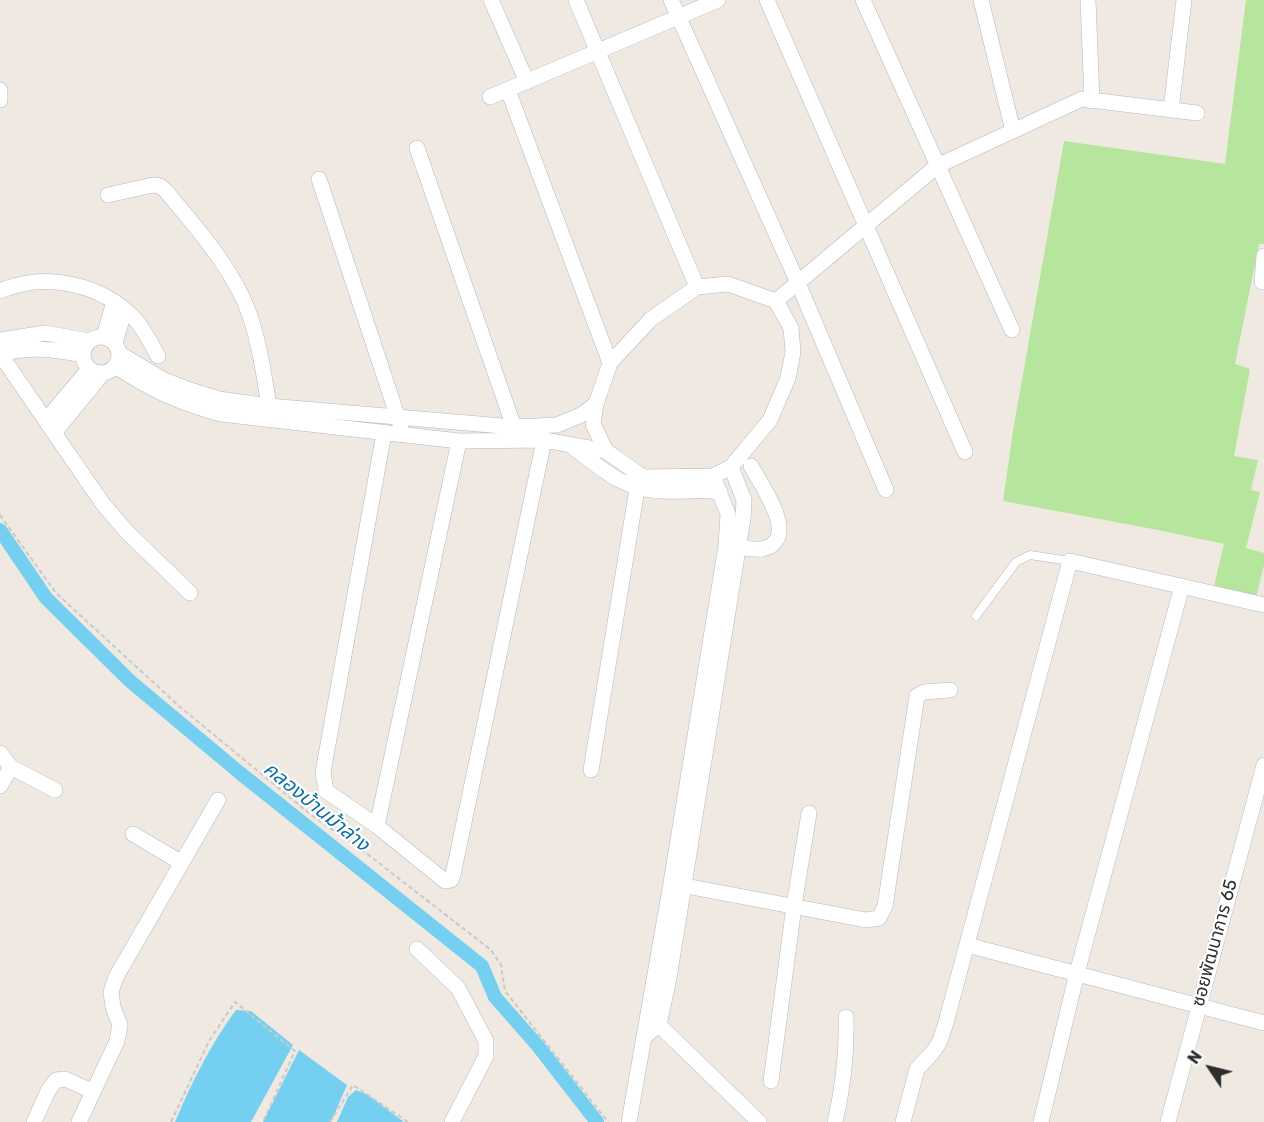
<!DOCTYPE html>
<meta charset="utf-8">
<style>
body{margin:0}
#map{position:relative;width:1264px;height:1122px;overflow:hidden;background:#efe9e1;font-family:Rubik,sans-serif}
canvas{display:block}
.north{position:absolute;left:1180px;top:1038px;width:60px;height:60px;-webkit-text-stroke:4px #fff;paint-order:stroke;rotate:305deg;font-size:16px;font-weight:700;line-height:24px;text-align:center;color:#2e2e2e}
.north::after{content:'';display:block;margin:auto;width:21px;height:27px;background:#2e2e2e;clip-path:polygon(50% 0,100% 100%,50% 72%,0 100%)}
</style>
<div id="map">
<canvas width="1264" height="1122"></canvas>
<div class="north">N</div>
</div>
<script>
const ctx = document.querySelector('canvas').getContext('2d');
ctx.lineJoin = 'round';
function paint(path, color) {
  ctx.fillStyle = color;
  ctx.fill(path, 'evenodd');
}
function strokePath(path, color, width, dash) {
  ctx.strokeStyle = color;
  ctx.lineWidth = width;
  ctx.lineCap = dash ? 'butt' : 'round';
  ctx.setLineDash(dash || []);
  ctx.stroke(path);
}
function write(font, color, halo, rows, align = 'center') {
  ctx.font = font + ' Rubik,"Noto Sans Thai",sans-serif';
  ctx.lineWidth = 4.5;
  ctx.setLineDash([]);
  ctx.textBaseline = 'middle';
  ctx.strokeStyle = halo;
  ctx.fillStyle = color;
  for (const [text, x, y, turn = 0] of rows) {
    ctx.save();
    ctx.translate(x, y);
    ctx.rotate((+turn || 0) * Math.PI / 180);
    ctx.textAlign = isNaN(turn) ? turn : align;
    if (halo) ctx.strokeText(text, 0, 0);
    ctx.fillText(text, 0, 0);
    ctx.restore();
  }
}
const green = new Path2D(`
 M1246 0H1264V244H1259L1235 364 1250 369 1234 456 1258 460 1251 490 1260 492 1246 548 1264 553V565L1256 598 1214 586 1224 544 1153 529 1003 501 1013 431 1064 141 1225 164Z`);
const water = new Path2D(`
 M236 1010 251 1011 293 1045 251 1122H175C192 1082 210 1045 236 1010Z
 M299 1050 347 1085 331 1122H263Z
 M356 1090 368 1095 404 1122H337L348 1097Z`);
const canal = new Path2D(`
 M0 530 46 598 130 681 240 773 482 966 495 997 538 1046 597 1122`);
const path = new Path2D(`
 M0 515 56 593 179 706 310 814 366 853 491 950 501 965 505 991 608 1122
 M171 1122 209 1041 235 1002 295 1051 263 1122
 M330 1122 353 1085 408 1122`);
const lane = new Path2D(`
 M976 616 1016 562 1030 555 1070 561`);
const street = new Path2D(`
 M491 0 527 82
 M576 0 697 287
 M671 0 798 283 886 490
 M767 0 965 452
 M863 0 1012 330
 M981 0 1013 131
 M1088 0 1092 101
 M0 90V100
 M508 90 610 363
 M490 97 718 0
 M1171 110 1184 0
 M417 148 514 427
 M319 179 401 427
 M108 195 153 185 160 186 166 191C197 229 234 269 250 316 260 346 264 376 269 406
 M1262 282 1264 256
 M728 284 776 301 791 328 793 352 788 378 770 420 731 467 713 476 643 477 606 451 593 424 596 404 610 363 651 319 697 287Z
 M0 291C46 271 102 284 136 320 145 331 151 344 158 356
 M776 301 937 166 1082 99 1197 113
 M104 336 114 302
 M83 355a18 18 0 1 1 36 0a18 18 0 1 1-36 0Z
 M0 340 45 333 89 341
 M115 342 125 310
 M0 354 103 504 127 532 190 593
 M0 354C29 346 53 349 82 355
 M120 354 164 380 190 390 219 399 269 406 514 427 557 425 581 415 596 404
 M115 366C153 391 178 402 221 414L459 441 544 440 606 451
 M46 420 89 369
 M54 433 103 373
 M384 433 323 772 326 791 377 826 445 881 451 880 453 875 544 440
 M574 448C603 470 625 491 664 491 683 492 701 489 720 492
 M729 546C740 546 751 551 762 549 802 541 761 485 751 466
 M0 753 11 767 55 790
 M591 770 637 489 643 477
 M0 786 11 767
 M377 826 459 441
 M133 834 182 863
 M675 884 866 920 879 918 885 906 917 696 924 692 950 690
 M967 945 1264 1023
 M417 949 458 988 486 1041V1056L452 1122
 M650 1020 659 1025 759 1122
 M644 1037 659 1025 669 978 743 518 744 500 731 467
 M771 1081 794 906 809 813
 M34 1122 48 1091 56 1080 65 1079 92 1091
 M79 1122 117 1041 120 1025 113 1007 111 992 116 977 218 800
 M629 1122 671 883 726 546 728 514 713 476
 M835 1122C843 1088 847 1052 846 1017
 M903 1122 917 1069 932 1053 939 1043 945 1026 1070 561 1264 605
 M1041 1122 1077 973 1182 586
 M1168 1122 1264 765`);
const streetNames = [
 ["ซอยพัฒนาการ 65",1215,943,-75]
];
const waterNames = [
 ["คลองบ้านม้าล่าง",316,807,39]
];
paint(green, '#b6e59e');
paint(water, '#75cff0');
strokePath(canal, '#75cff0', 14);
strokePath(lane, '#b4b7c1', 9);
strokePath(street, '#b4b7c1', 16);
strokePath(path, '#c9c9c9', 2, [4.5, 3]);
strokePath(lane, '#fff', 8);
strokePath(street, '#fff', 15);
write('18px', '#2e2e2e', '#fff', streetNames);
write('italic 20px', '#0d6fa3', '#fff', waterNames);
</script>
